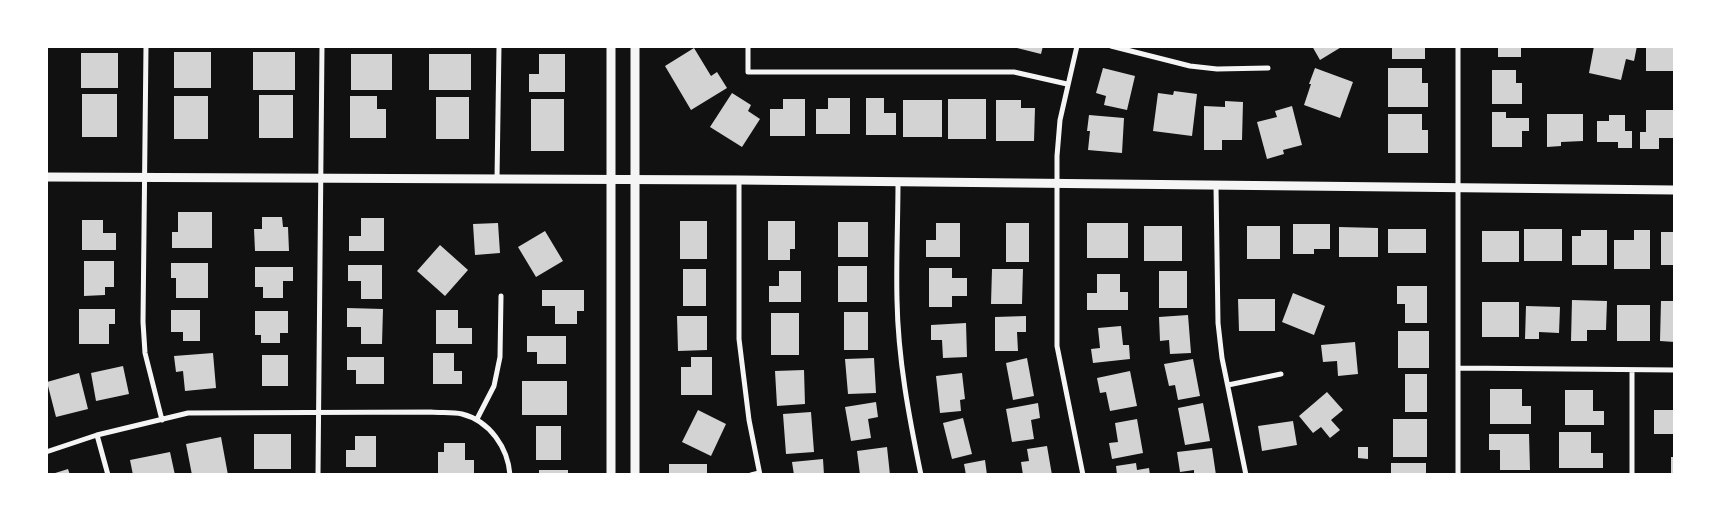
<!DOCTYPE html>
<style>
body{margin:0}
#map{position:relative;width:1721px;height:521px;overflow:hidden;background:#111;font-family:"Alegreya Sans",sans-serif}
canvas{display:block}
.frame{position:absolute;inset:0;border:48px solid #fff;pointer-events:none}
</style>
<div id="map">
<canvas width="1721" height="521"></canvas>
<div class="frame"></div>
</div>
<script>
const ctx = document.querySelector('canvas').getContext('2d');
ctx.lineJoin = 'round';
function paint(path, color) {
  ctx.fillStyle = color;
  ctx.fill(path, 'evenodd');
}
function strokePath(path, color, width, dash) {
  ctx.strokeStyle = color;
  ctx.lineWidth = width;
  ctx.lineCap = dash ? 'butt' : 'round';
  ctx.setLineDash(dash || []);
  ctx.stroke(path);
}
const building = new Path2D(`
 M1009 46H1043L1041 54Z
 M1312 46H1343L1320 60Z
 M1392 46H1425V59H1392Z
 M1498 46H1521V57H1498Z
 M1594 46 1618 48V46H1637L1634 61 1626 59 1621 80 1589 73Z
 M1646 46H1675V71H1646Z
 M694 48 711 76 717 72 727 88 691 110 665 66Z
 M174 52H211V88H174Z
 M253 52H295V90H253Z
 M81 53H118V88H81Z
 M351 54H392V90H351Z
 M429 54H471V90H429Z
 M539 54H565V92H529V74H539Z
 M1103 68 1135 76 1127 110 1104 105 1106 96 1096 93Z
 M1315 68 1353 82 1340 118 1304 105 1311 84H1309Z
 M1388 68H1422V83H1428V107H1388Z
 M1492 70H1516V83H1522V104H1492Z
 M1174 91 1197 94 1192 136 1153 131 1158 93 1173 95Z
 M732 93 751 105 748 111 760 119 742 147 710 127Z
 M82 94H117V137H82Z
 M259 95H293V138H259Z
 M174 96H208V139H174Z
 M350 96H377V109H386V138H350Z
 M436 97H469V139H436Z
 M828 98H850V134H816V109H828Z
 M866 98H884V113H896V135H866Z
 M531 99H564V151H531Z
 M783 99H805V136H770V109H783Z
 M948 99H986V139H948Z
 M903 100H942V137H903Z
 M996 100H1021V108H1035L1034 141H996Z
 M1225 101 1243 102 1242 140H1222V150H1204V106L1225 107Z
 M1292 106 1302 145 1283 150 1284 154 1267 159 1257 122 1277 117 1275 111Z
 M1646 110H1674V138H1659V149H1640V132H1646Z
 M1492 112H1506V118H1529V131H1522V147H1492Z
 M1388 114H1422V130H1428V153H1388Z
 M1547 114H1583V141L1561 142V146L1547 147Z
 M1089 115 1124 118 1122 153 1088 150 1090 131H1087Z
 M1609 115H1625V131H1632V148H1618V142H1597V121H1609Z
 M178 212H212V248H172V232H178Z
 M262 217H282L283 227H288L289 251H255L254 229H262Z
 M361 218H384V251H349V236H361Z
 M82 220H103V233H116V250H82Z
 M680 221H707V259H680Z
 M768 221H795V249H790V260H768Z
 M838 222H868V257H838Z
 M498 223 500 253 475 255 473 224Z
 M936 223H960V257H926V240H936Z
 M1006 223H1029V262H1006Z
 M1087 223H1128V258H1087Z
 M1293 224H1330V249H1314V254H1293Z
 M1144 226H1182V261H1144Z
 M1247 226H1280V259H1247Z
 M1339 227 1378 228V257H1339Z
 M1388 229H1426V253H1388Z
 M1524 229H1562V261H1524Z
 M1581 230H1607V265H1572V236H1581Z
 M1634 230H1650V269H1614V240H1634Z
 M545 231 563 261 536 277 518 247Z
 M1482 231H1519V262H1482Z
 M1661 232H1675V265H1661Z
 M440 245 468 270 445 296 417 271Z
 M84 261H114V287H105V295L84 296Z
 M171 263H208V298H176V278H171Z
 M348 265H382V299H361V281H348Z
 M838 266H867V302H838Z
 M255 267H293V281H283V298H263V287H255Z
 M929 268H952V278H967V296H952V307H929Z
 M683 269H706V306H683Z
 M992 269H1023L1022 304H991Z
 M779 271H801V302H769V286H779Z
 M1159 271H1187V308H1159Z
 M1097 274H1120V292H1128V310H1087V293H1097Z
 M1397 286H1427V323H1405V304H1397Z
 M542 290H584V311H577V324H555V306H542Z
 M1293 293 1325 306 1314 335 1282 322Z
 M1238 299H1275V331H1239Z
 M1572 300 1607 301 1606 330H1587V341H1571Z
 M1661 301H1675V342L1660 341Z
 M1482 302H1519V337H1482Z
 M1617 305H1650V341H1617Z
 M1526 306 1560 307 1559 333 1539 332V339H1525Z
 M347 308 383 309 382 344H361V327H347Z
 M79 309H115V324H109V344H79Z
 M171 310H200V341H183V332H171Z
 M436 310H458V328H472V344H436Z
 M255 311H288V333H280V343H261V335H255Z
 M844 312H868V350H844Z
 M771 313H799V355H771Z
 M1188 315 1191 353 1170 354 1169 340 1160 341 1159 317Z
 M677 316H707V350L678 351Z
 M1026 316V332H1017L1018 351H995V317Z
 M966 323 967 357 943 358 942 340H931V325Z
 M1121 326 1123 345H1129L1130 359 1093 363 1091 349 1100 348 1098 328Z
 M1398 331H1429V368H1398Z
 M527 336H566V364H537V352H527Z
 M1355 342 1358 374 1338 376 1337 361 1323 362 1321 345Z
 M213 353 216 388 185 391 183 371 176 372 174 356Z
 M433 353H454V371H462V384H433Z
 M262 355H288V386H262Z
 M347 357H384V384H356V370H347Z
 M691 357H712V395H681V367H691Z
 M874 358 876 393 848 394 845 359Z
 M1027 358 1034 396 1013 400 1006 363Z
 M1193 359 1200 396 1178 400 1175 385 1169 386 1164 364Z
 M123 366 129 394 96 401 91 373Z
 M804 370 805 404 777 406 775 371Z
 M1130 371 1137 406 1110 411 1106 392 1100 393 1097 378Z
 M79 373 88 409 56 417 47 382Z
 M962 373 965 399 960 400 961 411 940 413 936 376Z
 M1405 374H1427V412H1405Z
 M522 381H567V415H522Z
 M1490 389H1522V406H1531V424H1490Z
 M1565 390H1593V411H1604V425H1565Z
 M1327 392 1343 410 1331 420 1340 430 1330 438 1321 427 1313 433 1299 416Z
 M876 402 878 417 868 419 871 438 851 441 845 407Z
 M1038 403 1040 418 1031 420 1034 439 1012 442 1006 409Z
 M1203 403 1210 441 1185 445 1178 408Z
 M698 410 726 424 711 456 682 442Z
 M1654 410H1675V434H1654Z
 M811 412 814 452 786 454 783 414Z
 M963 418 972 454 952 459 943 423Z
 M1137 419 1143 453 1112 459 1109 443 1118 442 1115 423Z
 M1393 419H1427V457H1393Z
 M1293 421 1297 445 1262 451 1258 426Z
 M536 426H561V460H536Z
 M1559 432H1591V453H1603V468H1559Z
 M254 434H291V469H254Z
 M1489 434H1529L1530 470H1500V450H1489Z
 M355 436H376V467H346V450H355Z
 M221 437 228 475H192L186 444Z
 M444 443H465V460H474V475H438V452H444Z
 M1047 446 1052 475H1023L1021 462 1029 461 1027 449Z
 M887 447 890 475H860L857 451Z
 M1358 447H1368V459L1358 458Z
 M1212 448 1216 475H1194V470L1180 472 1177 452Z
 M170 452 175 475H133L130 460Z
 M1671 457H1675V475H1671Z
 M823 459 824 475H794L792 462Z
 M985 460 987 475H966L964 464Z
 M1136 463 1137 470 1149 468 1150 475H1117L1116 466Z
 M1391 463H1426V475H1391Z
 M669 464H707V475H669Z
 M68 469 70 475H52V474Z
 M539 470H568V475H539Z`);
const minor = new Path2D(`
 M146 46 143 322 145 353 162 420
 M748 46V72H1014L1067 84
 M1077 46 1060 120 1057 156V346L1083 475
 M1111 46 1190 66 1217 69 1268 68
 M497 179 499 46
 M739 180V339L749 420 760 475
 M898 181C898 221 896 261 897 300 898 359 909 417 921 475
 M1216 186 1218 323 1222 358 1246 475
 M1458 368 1675 370
 M1632 370V475
 M1228 385 1281 374
 M477 419 494 386 500 357 501 296
 M97 435 108 475
 M46 452 97 435 188 413 431 412C441 413 453 412 462 414 490 421 508 448 510 475
 M318 475 322 46
 M751 475 759 473
 M1458 475V46`);
const tertiary = new Path2D(`
 M46 177 739 180 1675 190`);
const secondary = new Path2D(`
 M611 475V46
 M635 475V46`);
paint(building, '#d3d3d3');
strokePath(minor, '#f5f5f5', 5);
strokePath(tertiary, '#f5f5f5', 9);
strokePath(secondary, '#f5f5f5', 9);
</script>
